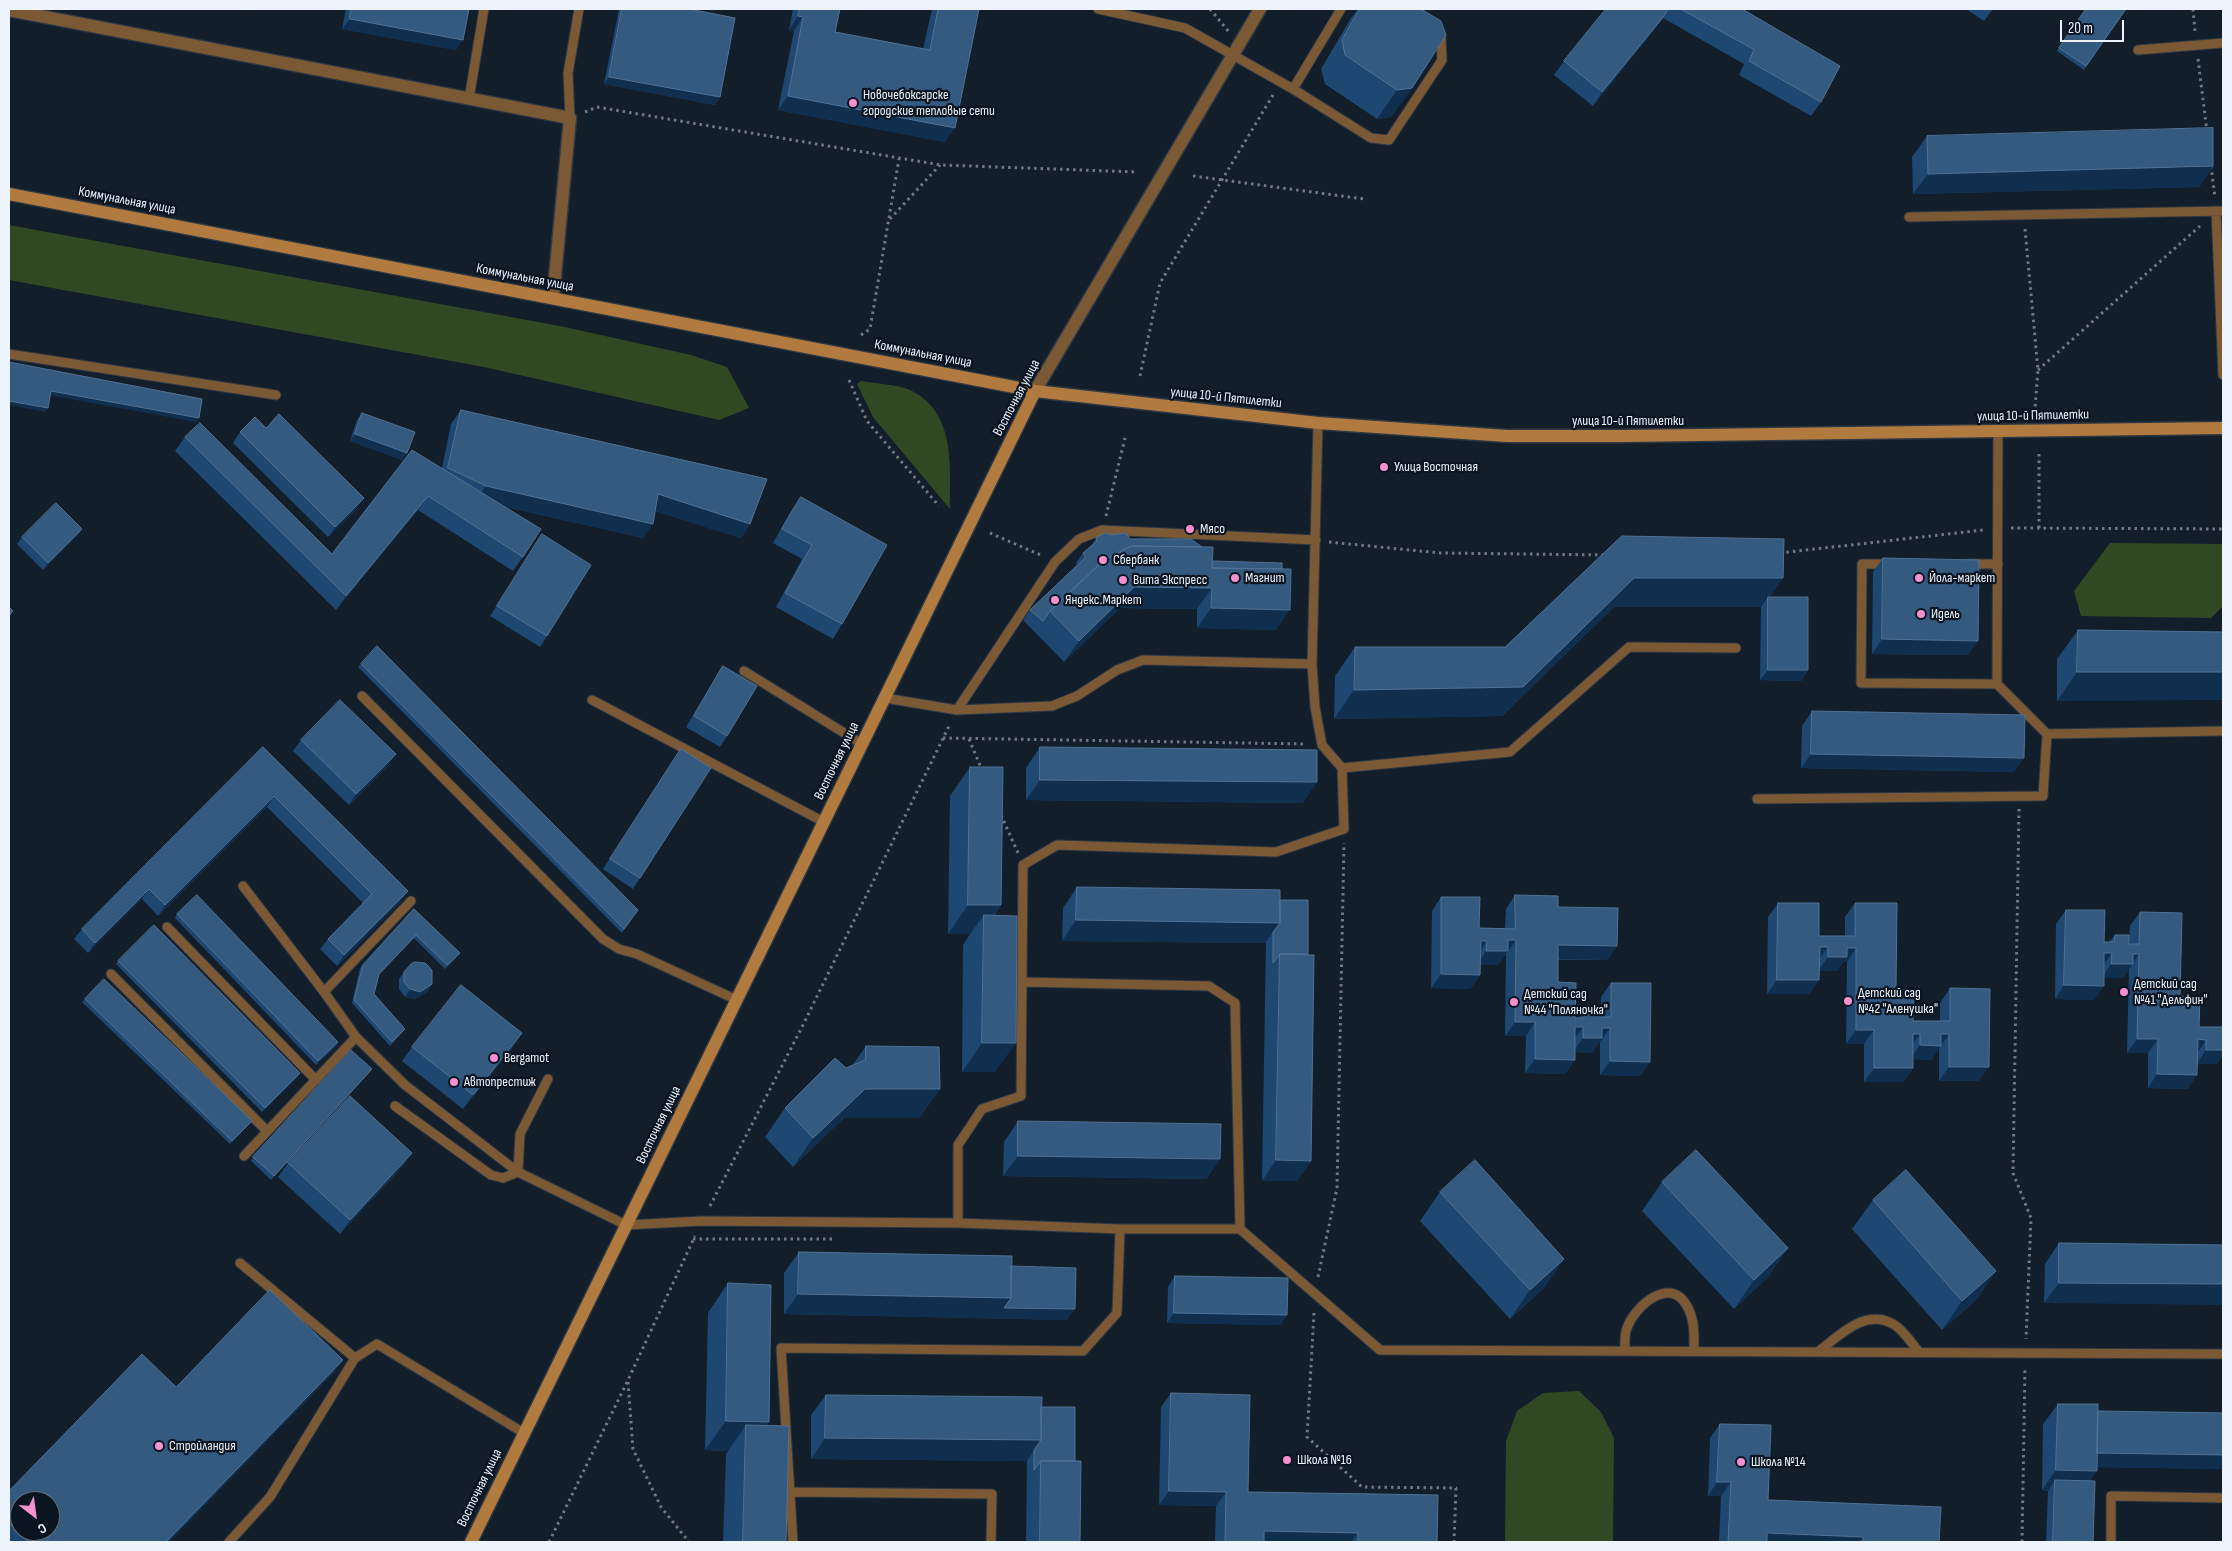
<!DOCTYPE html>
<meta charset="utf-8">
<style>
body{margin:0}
#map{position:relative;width:2232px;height:1551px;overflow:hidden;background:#131e2b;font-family:"Sofia Sans Condensed",sans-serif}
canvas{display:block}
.frame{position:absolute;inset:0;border:10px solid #edf4fd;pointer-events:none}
.north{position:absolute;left:10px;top:1491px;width:50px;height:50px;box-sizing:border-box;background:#0a1521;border:1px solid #656e79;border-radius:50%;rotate:150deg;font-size:14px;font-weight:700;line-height:20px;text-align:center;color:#edf4fd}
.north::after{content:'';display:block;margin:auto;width:18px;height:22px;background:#f690cf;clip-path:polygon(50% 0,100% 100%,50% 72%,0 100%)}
.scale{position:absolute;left:2060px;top:20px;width:64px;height:22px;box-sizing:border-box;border:2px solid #edf4fd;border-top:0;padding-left:6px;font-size:15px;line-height:18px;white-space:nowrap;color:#edf4fd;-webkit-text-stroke:4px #0a1521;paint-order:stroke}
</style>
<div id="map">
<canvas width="2232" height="1551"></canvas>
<div class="frame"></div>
<div class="north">С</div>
<div class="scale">20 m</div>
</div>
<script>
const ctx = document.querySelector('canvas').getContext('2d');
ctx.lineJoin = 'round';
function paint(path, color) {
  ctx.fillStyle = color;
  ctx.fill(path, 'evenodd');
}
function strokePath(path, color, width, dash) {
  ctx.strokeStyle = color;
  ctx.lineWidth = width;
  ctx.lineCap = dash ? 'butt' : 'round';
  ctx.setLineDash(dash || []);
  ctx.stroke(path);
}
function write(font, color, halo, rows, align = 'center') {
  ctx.font = font + ' "Sofia Sans Condensed",sans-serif';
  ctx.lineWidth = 4.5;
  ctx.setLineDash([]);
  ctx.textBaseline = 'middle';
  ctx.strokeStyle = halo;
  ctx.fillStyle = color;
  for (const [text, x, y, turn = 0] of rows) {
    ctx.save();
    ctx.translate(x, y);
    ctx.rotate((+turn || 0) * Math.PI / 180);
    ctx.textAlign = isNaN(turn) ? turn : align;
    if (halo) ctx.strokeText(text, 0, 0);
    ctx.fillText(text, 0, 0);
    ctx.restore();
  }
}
const green = new Path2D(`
 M9 225 560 326 691 355 727 367 749 408 719 420 484 367 9 280Z
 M861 381C876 384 896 384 910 390 956 412 950 466 950 509L873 417 857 384Z
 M2110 543 2223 544V606L2211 618 2081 616 2074 591Z
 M1579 1391 1601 1412 1614 1438 1613 1542H1505L1506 1441 1517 1411 1543 1393Z`);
const path = new Path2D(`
 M1210 9 1229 32
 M2193 9 2195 31
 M2198 59 2207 132
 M585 112 597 107 941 165 1137 172
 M2211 166 2215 197
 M1193 176 1364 199
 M890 219 940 165
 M2025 229 2038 370 2035 408
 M861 335 870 329 899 159
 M2038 370 2200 226
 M1140 376 1160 283 1273 95
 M849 380 867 421 939 506
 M1106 516 1126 434
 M2011 528 2223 529
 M2039 528V453
 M990 533 1043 556
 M1329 542 1440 553 1607 555
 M1780 553 1983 530
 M943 738 1307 744
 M969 739 982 770
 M2019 809 2013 1173 2031 1218 2026 1339
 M1001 815 1018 853
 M710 1206 804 1023 950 724
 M693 1239H834
 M1318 1277 1337 1188 1344 843
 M1314 1313 1307 1437 1362 1487 1456 1488 1454 1542
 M628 1382 633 1449 661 1507 689 1542
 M549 1542 628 1380 695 1236
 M2022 1542 2025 1368`);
const lane = new Path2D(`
 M1098 9 1185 28 1293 89 1371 138 1389 140 1442 60 1441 36 1437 33
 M2138 50 2223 43
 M1293 89 1341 9
 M469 99 484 9
 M570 118 568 73 579 9
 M2216 211 2223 375
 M1909 217 2223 211
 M9 354 276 395
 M1890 564H1862L1861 683 1997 684 2047 734 2223 731
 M1968 564H1998
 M744 671 862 744
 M1997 684 1998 431
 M362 696 603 939 619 949 637 954 737 1000
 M885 698 957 710 1052 706 1077 696 1117 670 1143 660 1312 664
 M592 700 824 822
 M957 710 1055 562 1079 539 1102 530 1316 540
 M1342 768 1510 752 1629 647 1736 648
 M1757 799 2043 796 2047 734
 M243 886 324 992
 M411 901 324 992 356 1037 405 1085 518 1172 626 1225 702 1221 958 1223 1120 1229H1240L1380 1350 2223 1354
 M167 927 316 1080
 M111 974 267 1131
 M1022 982 1209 986 1235 1003 1240 1229
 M395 1106 491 1175 503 1178 518 1172 520 1134 548 1079
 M244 1156 356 1037
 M958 1223V1145L982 1109 1021 1096 1023 865 1057 845 1276 852 1344 829 1342 768 1322 745 1315 707 1312 664 1318 423
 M240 1263 355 1358
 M1625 1351C1625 1344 1624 1335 1627 1328 1635 1306 1670 1275 1687 1306 1695 1320 1694 1335 1694 1351
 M1819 1351C1840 1335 1865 1308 1893 1324 1903 1329 1912 1344 1919 1352
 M791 1492 992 1494 991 1542
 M229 1542 270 1497 355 1358 377 1344 524 1433
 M793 1542 781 1348 1083 1351 1117 1313 1120 1229
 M2111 1542V1496L2223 1498`);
const street = new Path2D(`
 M9 10 570 118 553 298
 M1035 391 1260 9`);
const secondary = new Path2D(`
 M9 194 1035 391 1318 423 1507 436H1624L2223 428
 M471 1542 1035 391`);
const wall = new Path2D(`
 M346 9H469L456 50 342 29Z
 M619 9H689L720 97 715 105 604 84Z
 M793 9H840L835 32 923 49 932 9H979L945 142 778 110 794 31 789 30Z
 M1358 9H1421L1412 88 1391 117 1377 119 1325 84 1321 69 1351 18Z
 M1606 9H1742L1821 102 1811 116 1739 75 1744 64 1663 18 1654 30 1593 106 1554 75 1564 61Z
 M1966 9H1993L1984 21Z
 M2086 9H2126L2084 70 2057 51Z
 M1927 136 2213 166 2199 187 1913 194 1912 157Z
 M461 410 750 524 741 538 655 511 643 538 506 507 523 557 513 571 418 510 336 610 175 451 185 437 332 554 442 468 451 424Z
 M362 413 407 453 402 460 350 441 357 420Z
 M266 428 357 509 328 537 233 443 240 432Z
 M801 497 842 624 833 639 776 607 802 559 773 543 791 511Z
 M82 529 77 536 43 570 17 544 22 537Z
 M542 534 547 636 540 647 490 616Z
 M1110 535 1130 539 1213 561 1276 630 1197 628V609L1120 608 1064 662 1023 620 1030 610 1077 565 1076 563 1083 553 1091 547 1096 538Z
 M1622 536 1770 597 1808 670 1801 681 1760 680 1761 607H1614L1502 716 1334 719 1335 676 1355 647H1505Z
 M1883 558 1968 655 1872 654 1873 572Z
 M2078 630 2223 632 2057 701V659Z
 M361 664 638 910 622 933 358 667Z
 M723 666 727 736 720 747 686 727 716 677Z
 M1812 711 2014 772 1801 768 1802 726Z
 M301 740 389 765 349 805 293 751Z
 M263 747 408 891 400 902 337 966 320 949 328 939 363 903 267 807 158 916 142 899 88 953 74 939 82 929Z
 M1040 747 1317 782 1302 803 1026 800V768Z
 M681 749 640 878 633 889 603 869Z
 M970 767 1001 905 994 916 995 1072H962L963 945 970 934H948L950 796Z
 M1077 887 1280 900 1308 954 1311 1161 1297 1181H1262L1266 943 1062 941 1063 908Z
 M1515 895 1558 907 1617 946 1607 960H1558V982L1575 1018H1578L1585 1008 1601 1017V997L1611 983 1650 1062 1640 1076 1600 1075V1042H1599L1592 1053 1575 1052V1060L1565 1074 1525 1073 1526 1036H1505L1506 954 1498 965H1480V975L1470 989 1431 988 1432 911 1441 897 1479 928H1505L1506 909Z
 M1778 903 1819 936H1845V917L1855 903 1896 990 1913 1021H1940V1003L1950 988 1979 1081H1939V1048L1931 1060 1913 1059V1068L1903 1082H1864V1044H1846L1847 962H1843L1837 971H1819L1810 994H1767L1768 917Z
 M414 909 457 957 445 969 414 938 379 975 374 994 405 1029 390 1046 352 1003 360 968Z
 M2066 910 2104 942H2109L2115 935 2129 944 2130 926 2140 912 2180 996 2199 1027H2223L2217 1064H2198L2188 1089 2148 1088V1053H2127L2129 969 2123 978H2104L2094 1000 2055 999 2056 924Z
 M177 914 338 1042 336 1046 316 1065 175 918Z
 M118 961 298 1077 262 1112 116 964Z
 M404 972 432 984 427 992 415 999 405 997 399 989V979Z
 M85 999 249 1124 230 1144 82 1002Z
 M866 1046 940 1089 919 1118H844L793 1167 765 1137 785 1108 846 1068 852 1066Z
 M412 1047H513L463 1109 402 1061Z
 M369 1073 271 1180 251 1161 253 1157Z
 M1018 1121 1220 1159 1206 1179 1003 1176 1004 1142Z
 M412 1153 402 1167 340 1234 278 1177 288 1163Z
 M1662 1182 1788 1248 1768 1277 1734 1309 1642 1211Z
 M1440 1192 1564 1259 1544 1288 1510 1319 1420 1221Z
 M1873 1200 1996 1271 1976 1300 1942 1330 1852 1229Z
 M2059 1243 2223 1245 2044 1303 2045 1264Z
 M799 1252 1011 1266 1067 1320 784 1314V1273Z
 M1175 1276 1287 1315 1280 1325 1167 1323 1168 1287Z
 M728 1283 769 1422 767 1425 786 1542H723L726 1454 728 1451 705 1450 708 1313Z
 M335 1371 169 1542H10L9 1541V1491L176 1387Z
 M1171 1393 1248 1492 1437 1542H1215L1216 1506 1159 1505 1161 1407Z
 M826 1395 1041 1407 1075 1461 1080 1542H1026L1027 1461 811 1459V1415Z
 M2058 1404 2098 1411 2223 1413V1469L2097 1467 2090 1481 2093 1542H2046L2048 1491 2042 1490 2043 1424Z
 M1720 1424 1768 1500 1939 1542H1719L1721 1496H1708L1710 1438Z`);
const shadedWall = new Path2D(`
 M239 9H250L249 11Z
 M798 16 803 17 794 31 789 30Z
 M1664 16 1654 30 1593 106 1602 92Z
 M350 19 463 40 456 50 342 29Z
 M609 77 720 97 715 105 604 84Z
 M1412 88 1391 117 1377 119 1397 90Z
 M788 96 955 128 945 142 778 110Z
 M2213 166 2199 187 1913 194 1928 174Z
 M51 391 199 418 196 422 48 395Z
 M9 401 48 408 45 412 9 405Z
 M355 434 407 453 402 460 350 441Z
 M486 486 653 524 643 538 476 500Z
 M658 494 750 524 741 538 648 509Z
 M428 496 418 510 336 610 346 596Z
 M364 498 357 509 328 537 335 527Z
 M82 529 77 536 43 570 48 563Z
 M1634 578H1783L1768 600V597L1761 607H1614L1502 716 1334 719 1354 690 1523 687Z
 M1134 587 1212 588 1197 609 1120 608 1064 662 1079 641Z
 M1211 608 1290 610 1276 630 1197 628Z
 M1882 639 1978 641 1968 655 1872 654Z
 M1768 670H1808L1801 681 1760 680Z
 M2077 672H2223V700L2057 701Z
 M396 754 389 765 349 805 356 794Z
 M1811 754 2024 758 2014 772 1801 768Z
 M1040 780 1317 782 1302 803 1026 800Z
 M274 796 267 807 158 916 165 905Z
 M149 889 142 899 88 953 95 943Z
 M408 891 400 902 337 966 344 955Z
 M968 905H1001L983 931 984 915 970 934H948Z
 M1076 920 1280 923 1265 943 1062 941Z
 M416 935 414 938 376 978 379 974Z
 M1508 940H1516L1498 965H1477L1486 951Z
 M1481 941H1487L1477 955Z
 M1558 945 1617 946 1607 960 1548 959Z
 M1820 947H1828L1818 961Z
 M1847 948H1856L1847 962H1843L1837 971H1818L1828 957Z
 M2104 953H2112L2102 967Z
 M2133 954H2139L2123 978H2102L2111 964Z
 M1441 974 1480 975 1470 989 1431 988Z
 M1777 980H1819L1810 994H1767Z
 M432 984 427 992 415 999 405 997 410 989Z
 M2064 985 2104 986 2094 1000 2055 999Z
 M1515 1022H1535L1526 1036H1505Z
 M1575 1027H1583L1573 1041Z
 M1602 1028H1610L1592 1053 1573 1052 1583 1038Z
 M1856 1030H1874L1864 1044H1846Z
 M522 1033 513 1047 463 1109 473 1095Z
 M1913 1034H1920L1910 1048Z
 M1941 1034H1949L1931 1060 1910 1059 1920 1045Z
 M2137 1039H2158L2148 1053H2127Z
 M2198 1039 2206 1040 2197 1054Z
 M338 1042 336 1046 316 1065 318 1061Z
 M982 1043H1016L995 1072H962Z
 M2223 1045V1055L2217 1064H2196L2206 1050Z
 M1535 1059 1575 1060 1565 1074 1525 1073Z
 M1610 1061 1650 1062 1640 1076 1600 1075Z
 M1949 1067H1989L1979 1081H1939Z
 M1874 1068H1913L1903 1082H1864Z
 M372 1069 369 1073 271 1180 274 1176Z
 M300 1073 298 1077 262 1112 265 1108Z
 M2157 1074 2197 1075 2188 1089 2148 1088Z
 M865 1089H940L919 1118H844L793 1167 813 1138Z
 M412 1153 402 1167 340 1234 350 1220Z
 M1018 1156 1220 1159 1206 1179 1003 1176Z
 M1276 1160 1311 1161 1297 1181H1262Z
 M1788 1248 1768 1277 1734 1309 1754 1280Z
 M1564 1259 1544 1288 1510 1319 1530 1290Z
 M1996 1271 1976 1300 1942 1330 1962 1301Z
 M2059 1283 2223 1284V1305L2044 1303Z
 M798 1294 1011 1298 1075 1309 1067 1320 784 1314Z
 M1174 1313 1287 1315 1280 1325 1167 1323Z
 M343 1360 335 1371 169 1542H166Z
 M726 1421 769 1422 748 1451 746 1425 728 1451 705 1450Z
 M825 1438 1041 1440 1027 1461 811 1459Z
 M2093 1453 2223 1455V1469L2083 1467Z
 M2056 1470 2097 1471 2083 1491 2055 1480 2048 1491 2042 1490Z
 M1717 1482H1731L1721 1496H1708Z
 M1169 1491 1226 1492 1216 1506 1159 1505Z
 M1264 1531 1358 1533 1351 1542H1256Z
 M1767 1533 1863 1537 1860 1542H1760Z`);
const building = new Path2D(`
 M351 9H469L463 40 350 19Z
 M622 9H689L735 18 720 97 609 77Z
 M800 9H840L835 32 930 50 938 9H979L955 128 788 96 803 17 798 16Z
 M1360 9H1421L1441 21 1446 35 1412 88 1397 90 1345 55 1342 40Z
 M1606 9H1668L1664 16 1602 92 1564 61Z
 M1681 9H1742L1840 66 1821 102 1749 61 1754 50Z
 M2086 9H2126L2086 66 2059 48Z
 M2213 128V166L1928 174 1927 136Z
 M9 362 202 399 199 418 51 391 48 408 9 401Z
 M461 410 767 479 750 524 658 494 653 524 486 486 448 468Z
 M362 413 415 432 407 453 355 434Z
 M279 414 364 498 335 527 240 432 255 417 266 428Z
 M200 423 332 554 412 450 541 529 523 557 428 496 346 596 185 437Z
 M801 497 887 545 842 624 785 593 812 545 782 529Z
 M56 503 82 529 48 563 22 537Z
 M1106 533 1110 535 1126 533 1130 539H1191L1202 547 1131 546 1103 561 1050 611 1043 621 1030 610 1086 557 1083 553 1097 541 1096 538Z
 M542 534 591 565 547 636 497 606Z
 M1622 536 1784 539 1783 578H1634L1523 687 1354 690 1355 647H1505Z
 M1131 546 1213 547 1212 568 1291 569 1290 610 1211 608 1212 588 1134 587 1079 641 1050 611 1103 561Z
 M1883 558 1979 560 1978 641 1882 639Z
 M1213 561 1282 563V569L1212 568Z
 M1768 597H1808V670H1768Z
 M9 607 13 611 9 616Z
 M2078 630 2223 632V672H2077Z
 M377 646 638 910 624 929 361 664Z
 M723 666 757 686 727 736 694 716Z
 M340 700 396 754 356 794 301 740Z
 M1812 711 2025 715 2024 758 1811 754Z
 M263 747 408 891 344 955 328 939 372 894 274 796 165 905 149 889 95 943 82 929Z
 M1040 747 1317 750V782L1040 780Z
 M681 749 711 768 640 878 610 859Z
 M970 767H1003L1001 905H968Z
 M1077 887 1280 890V923L1076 920Z
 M197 895 338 1042 318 1061 177 914Z
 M1515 895 1558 896V907L1618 908 1617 946 1558 945V982L1576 983 1575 1018H1584L1585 1008H1600V1017H1611V983H1651L1650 1062 1610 1061V1028H1602V1038H1583V1027H1575V1060L1535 1059V1022H1515L1516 940H1508V951H1486L1487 941H1481L1480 975 1441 974V897H1480L1479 928 1515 929Z
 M1280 900H1308V954H1280L1273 963V932L1280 923Z
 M1778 903H1819V936H1855V903H1897L1896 990H1914L1913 1021H1950V988L1990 989 1989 1067H1949V1034H1941V1046L1920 1045V1034H1913V1068H1874V1030H1856V948H1847V957H1828V947H1820L1819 980H1777Z
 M414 909 460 953 447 965 416 935 379 974 374 994 405 1029 392 1042 354 1000 363 965Z
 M2066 910H2105L2104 942H2114L2115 935H2129V944H2139L2140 912 2182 913 2180 996 2200 997 2199 1027H2223V1050H2206V1040L2198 1039 2197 1075 2157 1074 2158 1039H2137L2139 954H2133V964H2111L2112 953H2104V986L2064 985Z
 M984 915 1017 916 1016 1043H982Z
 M154 925 300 1073 265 1108 118 961Z
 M1280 954 1314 955 1311 1161 1276 1160Z
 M415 962 425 963 432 970V984L420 992 410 989 404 982V972L411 964Z
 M104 979 252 1121 232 1141 85 999Z
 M461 985 522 1033 473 1095 412 1047Z
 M866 1046 939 1047 940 1089H865L813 1138 785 1108 835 1058 846 1068 865 1060Z
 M351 1050 372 1069 274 1176 253 1157Z
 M350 1096 412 1153 350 1220 288 1163Z
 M1018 1121 1221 1124 1220 1159 1018 1156Z
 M1696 1150 1788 1248 1754 1280 1662 1182Z
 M1475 1160 1564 1259 1530 1290 1440 1192Z
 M1906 1170 1996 1271 1962 1301 1873 1200Z
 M2059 1243 2223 1245V1284L2059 1283Z
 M799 1252 1012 1256 1011 1298 798 1294Z
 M1011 1266 1076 1268 1075 1309 1004 1308 1011 1298Z
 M1175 1276 1288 1278 1287 1315 1174 1313Z
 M728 1283 771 1285 769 1422 726 1421Z
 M270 1290 343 1360 166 1542H28L9 1523V1491L142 1354 176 1387ZM20 1501H50V1531H20Z
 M1171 1393 1250 1395 1248 1492 1438 1495 1437 1542H1358V1533L1264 1531V1542H1225L1226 1492 1169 1491Z
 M826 1395 1042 1397 1041 1440 825 1438Z
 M2058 1404H2098L2097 1471 2056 1470Z
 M1041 1407H1075V1461H1041L1034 1470V1450L1041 1440Z
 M2098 1411 2223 1413V1455L2097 1453Z
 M1720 1424 1771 1425 1768 1500 1941 1507 1939 1542H1863V1537L1767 1533V1542H1728L1731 1482H1717Z
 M746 1425 789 1426 786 1542H743Z
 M1041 1461H1081L1080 1542H1040Z
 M2055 1480 2095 1481 2093 1542H2053Z`);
const markers = [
 [853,103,5,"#f690cf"],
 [1384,467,5,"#f690cf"],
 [1190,529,5,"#f690cf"],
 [1103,560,5,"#f690cf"],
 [1235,578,5,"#f690cf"],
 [1919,578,5,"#f690cf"],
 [1123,580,5,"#f690cf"],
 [1055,600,5,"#f690cf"],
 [1921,614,5,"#f690cf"],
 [2124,992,5,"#f690cf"],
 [1848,1001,5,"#f690cf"],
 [1514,1002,5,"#f690cf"],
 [494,1058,5,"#f690cf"],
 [454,1082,5,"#f690cf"],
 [159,1446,5,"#f690cf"],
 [1287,1460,5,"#f690cf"],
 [1741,1462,5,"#f690cf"]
];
const poiNames = [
 ["Новочебоксарске",863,95],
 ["городские тепловые сети",863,111],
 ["Улица Восточная",1394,467],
 ["Мясо",1200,529],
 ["Сбербанк",1113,560],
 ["Магнит",1245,578],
 ["Йола-маркет",1929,578],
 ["Вита Экспресс",1133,580],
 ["Яндекс.Маркет",1065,600],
 ["Идель",1931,614],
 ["Детский сад",2134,984],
 ["№41 \"Дельфин\"",2134,1000],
 ["Детский сад",1858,993],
 ["№42 \"Аленушка\"",1858,1009],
 ["Детский сад",1524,994],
 ["№44 \"Поляночка\"",1524,1010],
 ["Bergamot",504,1058],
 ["Автопрестиж",464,1082],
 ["Стройландия",169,1446],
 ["Школа №16",1297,1460],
 ["Школа №14",1751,1462]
];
const streetNames = [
 ["Коммунальная улица",127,201,11],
 ["Коммунальная улица",525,278,11],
 ["Коммунальная улица",923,354,11],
 ["Восточная улица",1017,398,-62],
 ["улица 10-й Пятилетки",1226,398,6],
 ["улица 10-й Пятилетки",2033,416,-1],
 ["улица 10-й Пятилетки",1628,421],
 ["Восточная улица",837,761,-64],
 ["Восточная улица",659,1125,-64],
 ["Восточная улица",480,1488,-64]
];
paint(green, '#314923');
strokePath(lane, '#2d3844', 11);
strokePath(street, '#2d3844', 15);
strokePath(secondary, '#2d3844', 15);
strokePath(path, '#707984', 3, [2.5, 4]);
strokePath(lane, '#7b5935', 9);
strokePath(street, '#7b5935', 12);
strokePath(secondary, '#b17a3e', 12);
paint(wall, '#1e4772');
paint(shadedWall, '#102f4f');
paint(building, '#345a80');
strokePath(building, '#517294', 1);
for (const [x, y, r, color] of markers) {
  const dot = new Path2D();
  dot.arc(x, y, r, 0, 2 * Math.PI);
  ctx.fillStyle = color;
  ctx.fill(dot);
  strokePath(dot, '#0a1521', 2);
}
write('14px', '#edf4fd', '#0a1521', poiNames, 'left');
write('14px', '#edf4fd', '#0a1521', streetNames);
</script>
